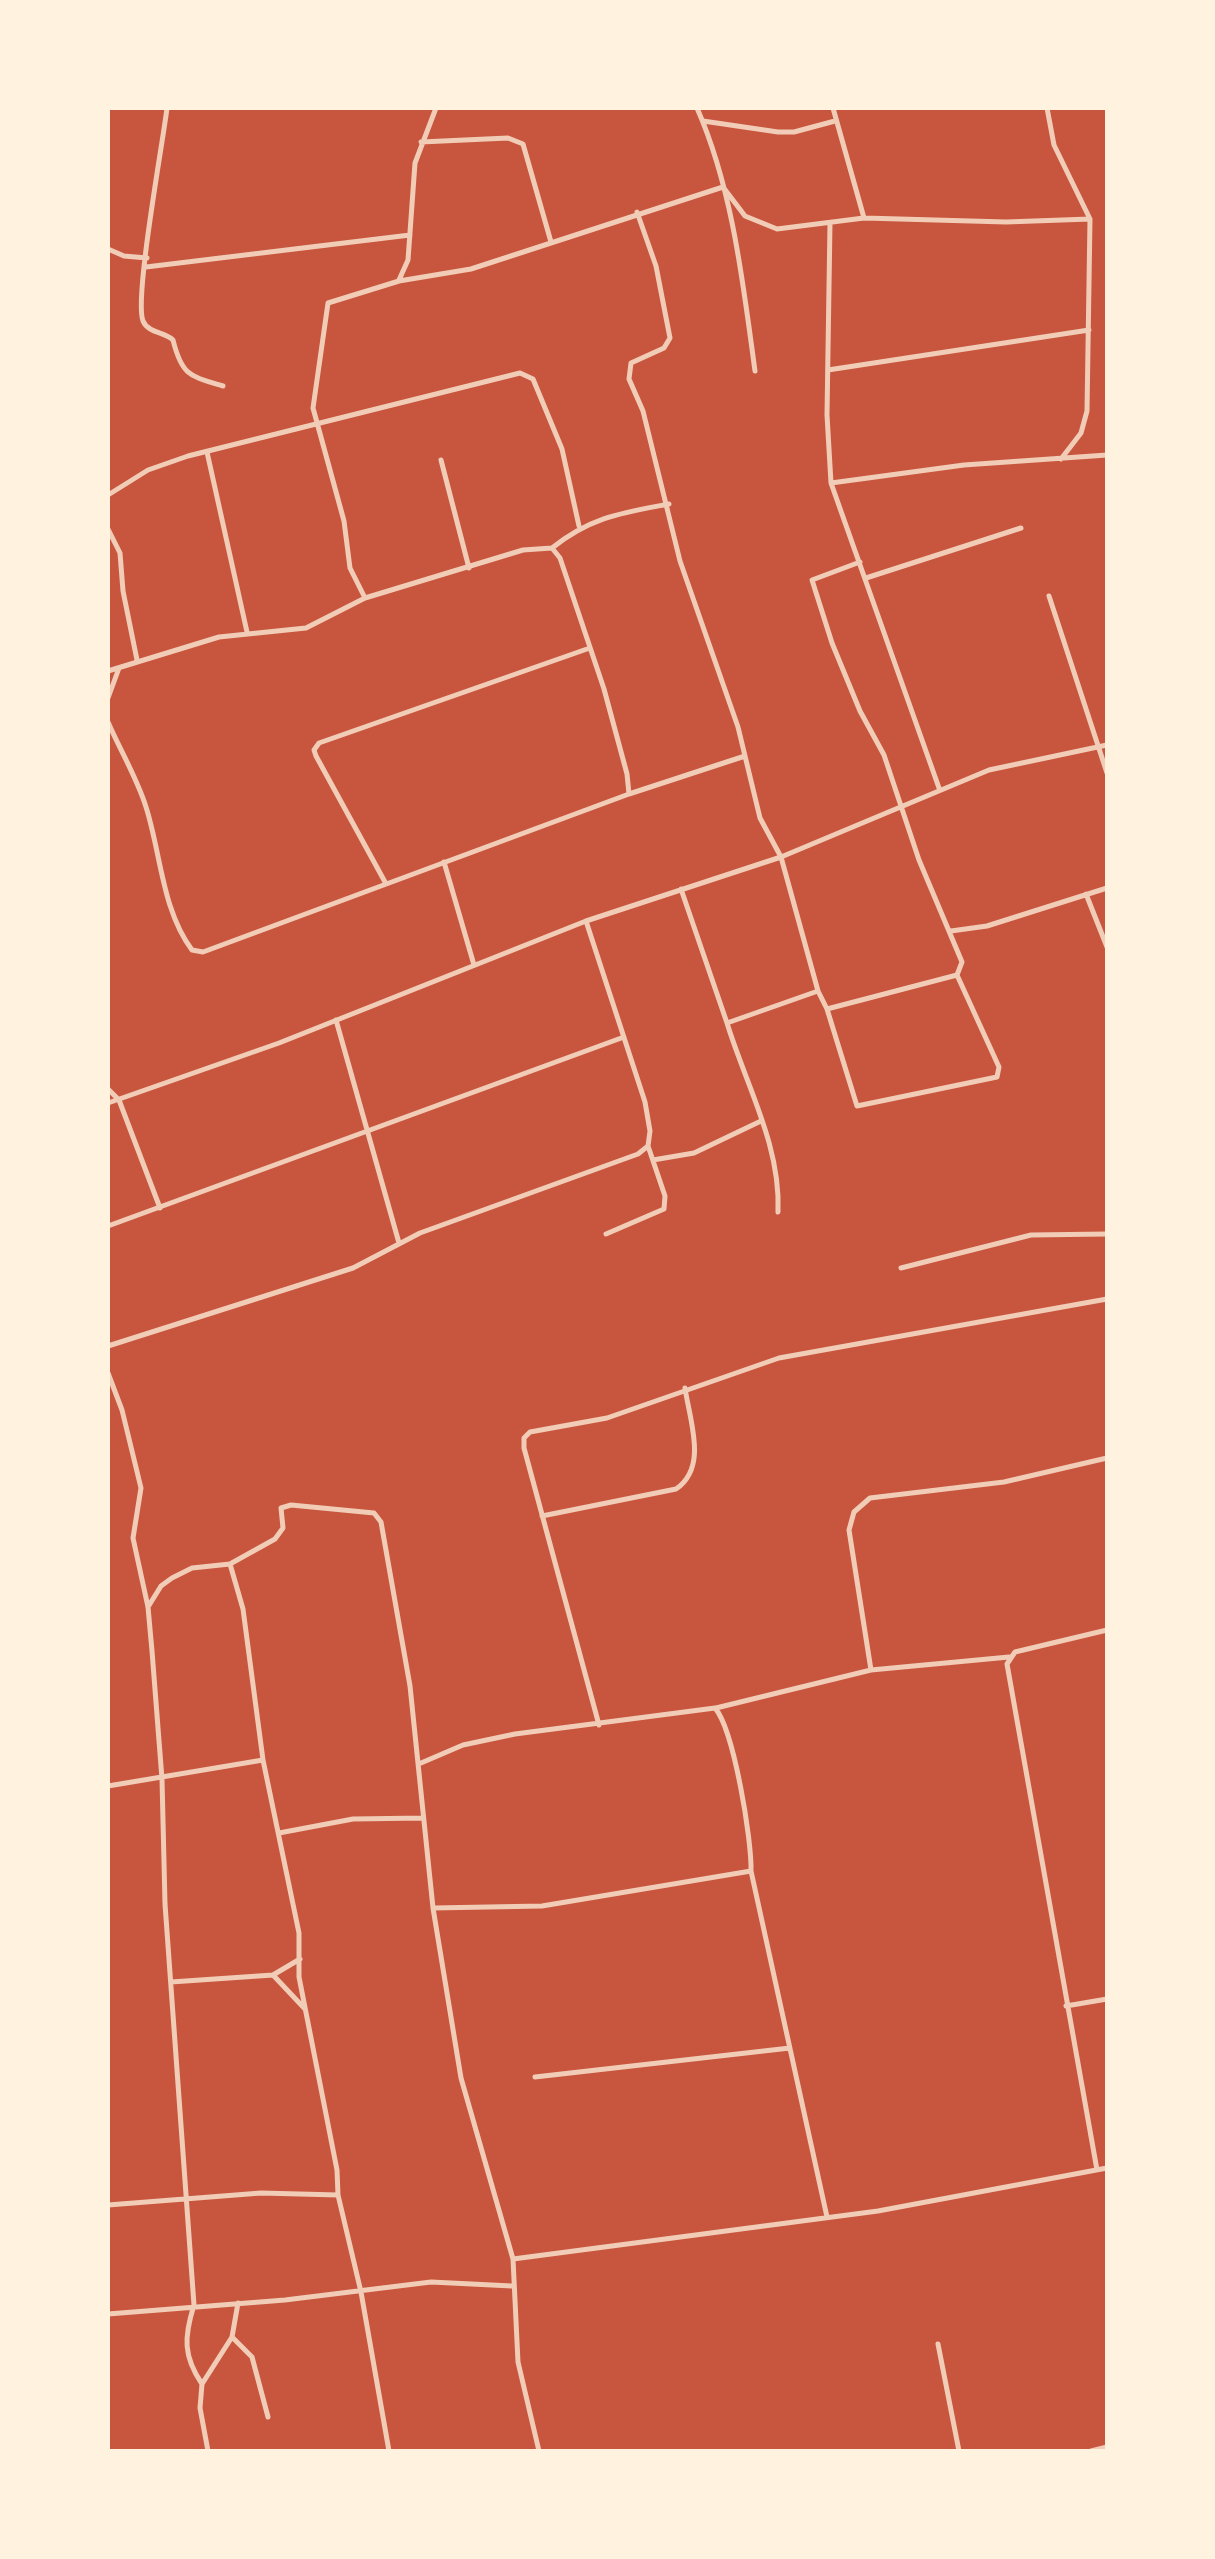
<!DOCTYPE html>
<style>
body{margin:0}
#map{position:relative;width:1215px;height:2559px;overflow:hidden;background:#c8553d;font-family:Roboto,sans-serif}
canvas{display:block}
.frame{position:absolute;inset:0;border:110px solid #fff3e0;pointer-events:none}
</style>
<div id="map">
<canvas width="1215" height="2559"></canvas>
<div class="frame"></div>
</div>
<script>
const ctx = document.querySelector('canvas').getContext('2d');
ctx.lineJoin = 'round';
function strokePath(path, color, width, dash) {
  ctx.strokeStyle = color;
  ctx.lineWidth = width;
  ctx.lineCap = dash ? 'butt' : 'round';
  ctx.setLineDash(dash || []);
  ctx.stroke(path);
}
const minor = new Path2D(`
 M167 108C163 142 134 299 143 321 148 333 165 332 173 340 182 376 190 376 223 386
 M697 108C733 190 743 284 755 371
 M833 108 864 218
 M1047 108 1054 145 1090 219 1087 411 1081 433 1061 459
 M703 121 778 132H794L835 121
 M421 142 508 138 523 144 551 242
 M637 212 656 266 670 338 664 348 631 363 629 379 643 411 680 561 738 727 760 818 781 857 818 991 727 1023C746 1085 781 1146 778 1212
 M830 223 827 415 831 483 939 788
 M108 249 124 256 147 258
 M146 267 410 235
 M399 280 408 260 415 163 436 108
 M828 370 1089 330
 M207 452 247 632
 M441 460 469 568
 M831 483 964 465 1107 455
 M108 495 148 470 188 456 520 373 533 379 562 449 579 526
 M108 529 120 553 123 591 137 660
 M552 548C591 517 621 513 669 504
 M866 578 1021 528
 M1049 596 1107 773
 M365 598 350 568 344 521 313 408 328 303 399 281 471 269 723 187 745 216 777 229 864 218 1006 222 1090 219
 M108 671 219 637 306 628 365 598 523 550 552 548 560 558 604 689 627 774 629 794 203 952 192 950C162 910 161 854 146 807 137 778 120 750 108 722
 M108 698 119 668
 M629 794 745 756
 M444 862 474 965
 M385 882 316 756 314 750 319 743 587 649
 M681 889 727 1023
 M1086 894 1107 947
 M951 931 987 926 1107 888
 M818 991 827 1009 857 1106 997 1077 999 1067 957 975
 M827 1009 957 975 962 962 919 860 884 755 860 711 832 643 812 580 860 562
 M336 1020 399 1243
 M108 1089 119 1100 160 1208
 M108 1103 279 1043 586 921 781 857 989 770 1107 745
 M653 1160 694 1153 761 1121
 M108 1226 624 1037
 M606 1234 664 1209 665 1196 648 1146
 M901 1268 1031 1235 1107 1234
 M108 1346 353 1268 420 1233 638 1154 648 1146 650 1131 645 1102 586 921
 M108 1373 122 1410 141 1488 133 1538 148 1607 152 1651 162 1779 165 1904 194 2305C184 2337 183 2356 202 2384
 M542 1516 676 1489C708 1467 690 1422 685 1388
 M230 1564 243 1609 263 1760 299 1933V1977L337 2170 338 2195 361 2292 389 2451
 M148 1607 161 1586 172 1578 192 1568 230 1564 275 1539 283 1528 281 1508 291 1505 374 1513 381 1522 410 1686 433 1908 461 2078 513 2259 518 2362 539 2451
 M871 1670 849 1530 854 1512 870 1498 1004 1482 1107 1458
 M716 1708 871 1670 1009 1657
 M599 1725 524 1448V1438L530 1432 607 1418 779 1358 1107 1299
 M421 1763 463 1745 515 1734 715 1708C734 1730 752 1841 751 1871L827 2217
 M108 1786 263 1760
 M279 1833 353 1819 423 1818
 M433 1908 542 1906 751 1871
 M273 1975 305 2009
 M171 1982 273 1975 300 1959
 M1066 2006 1107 1999
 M535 2077 790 2048
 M1097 2170 1007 1664 1015 1652 1107 1630
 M108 2205 261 2193 338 2195
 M513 2259 878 2211 1107 2168
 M108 2314 285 2300 431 2282 512 2286
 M232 2337 252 2357 268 2417
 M938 2344 959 2451
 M208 2451 200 2408 202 2384 232 2337 238 2303
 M1091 2451 1107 2447`);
strokePath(minor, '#f1ccb7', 5);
</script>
